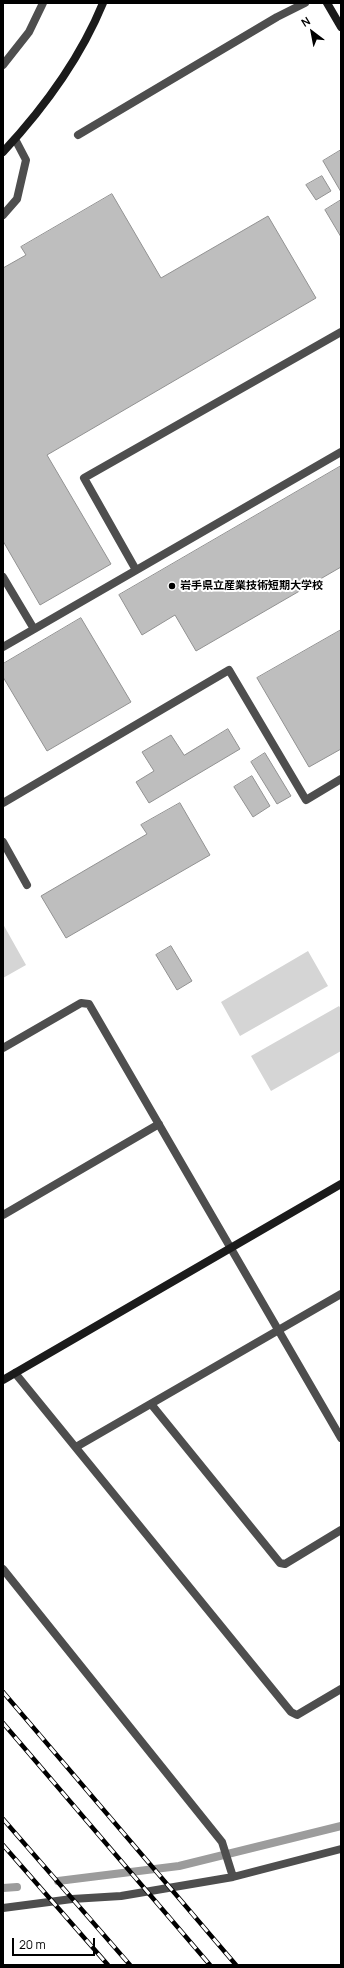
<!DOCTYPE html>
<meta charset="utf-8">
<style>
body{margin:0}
#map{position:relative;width:344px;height:1968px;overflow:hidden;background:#fff;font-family:Manrope,sans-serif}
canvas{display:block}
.frame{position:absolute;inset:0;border:4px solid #000;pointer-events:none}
.north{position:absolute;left:292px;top:12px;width:40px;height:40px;-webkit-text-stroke:3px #fff;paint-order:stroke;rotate:328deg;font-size:11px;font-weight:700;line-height:16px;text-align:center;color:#000}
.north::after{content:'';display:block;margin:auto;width:14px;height:18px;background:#000;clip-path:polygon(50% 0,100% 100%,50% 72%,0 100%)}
.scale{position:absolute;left:12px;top:1938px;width:83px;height:18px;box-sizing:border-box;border:2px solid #000;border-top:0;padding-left:5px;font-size:12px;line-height:14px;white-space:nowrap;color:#000;-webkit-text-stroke:3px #fff;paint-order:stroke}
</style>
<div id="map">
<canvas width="344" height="1968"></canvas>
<div class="frame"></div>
<div class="north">N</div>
<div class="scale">20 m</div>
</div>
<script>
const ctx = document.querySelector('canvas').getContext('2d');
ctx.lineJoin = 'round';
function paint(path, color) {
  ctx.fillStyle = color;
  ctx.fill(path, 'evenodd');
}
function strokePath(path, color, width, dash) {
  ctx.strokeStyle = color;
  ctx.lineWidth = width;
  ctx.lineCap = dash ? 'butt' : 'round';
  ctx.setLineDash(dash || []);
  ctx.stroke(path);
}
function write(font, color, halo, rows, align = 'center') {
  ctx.font = font + ' Manrope,"Noto Sans JP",sans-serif';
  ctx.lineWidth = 4;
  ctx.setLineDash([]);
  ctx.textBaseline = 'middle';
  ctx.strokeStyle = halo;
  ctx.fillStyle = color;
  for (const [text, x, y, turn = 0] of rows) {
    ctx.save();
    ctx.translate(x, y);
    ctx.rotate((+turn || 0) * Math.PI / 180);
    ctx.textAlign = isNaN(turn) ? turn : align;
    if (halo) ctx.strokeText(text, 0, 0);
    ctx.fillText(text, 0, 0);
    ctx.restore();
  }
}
const green = new Path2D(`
 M3 924 26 965 3 978Z
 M308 951 328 986 240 1036 221 1002Z
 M339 1006 341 1009V1051L271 1091 251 1056Z`);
const stream = new Path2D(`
 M58 1881 179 1866 341 1826
 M3 1888 17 1887`);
const building = new Path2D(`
 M341 150V192L323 161Z
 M322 176 331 191 316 200 306 185Z
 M112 194 161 278 268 216 316 298 47 455 111 564 40 605 3 541V268L26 255 21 247Z
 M341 200V237L325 210Z
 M341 466V567L196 651 175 615 142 635 119 595Z
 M81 618 131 702 47 751 3 677V664Z
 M341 630V749L309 767 257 678Z
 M228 729 240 749 149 803 136 782 154 771 142 752 171 735 184 755Z
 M265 753 291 796 277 804 251 762Z
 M252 776 270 806 253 817 234 787Z
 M180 803 210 855 66 938 41 896 147 834 141 825Z
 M171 946 192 981 177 990 156 955Z`);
const lane = new Path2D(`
 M136 570 84 478 341 332
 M3 577 34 629
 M3 647 341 452
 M3 803 229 670 306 800 341 779
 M3 842 27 885`);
const street = new Path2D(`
 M3 65 29 32 43 3
 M78 135 277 17 305 3
 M3 215 17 199 26 160 15 139
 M3 1048 81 1003 89 1004 341 1438
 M3 1215 159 1124
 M15 1373 291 1712 297 1715 341 1689
 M151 1404 280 1563 285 1564 341 1530
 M76 1447 341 1294
 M3 1569 222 1842 233 1877
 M3 1908 72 1899 121 1896 233 1877 341 1849`);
const secondary = new Path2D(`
 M327 3 341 27
 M3 152C44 108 80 59 103 3
 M3 1380 341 1184`);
const rail = new Path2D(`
 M3 1692 236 1965
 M3 1723 210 1965
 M3 1819 130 1965
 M3 1845 108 1965`);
const markers = [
 [172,586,4,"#000"]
];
const poiNames = [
 ["岩手県立産業技術短期大学校",180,586]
];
paint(green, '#d5d5d5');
strokePath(stream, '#9c9c9c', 8);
paint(building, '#bebebe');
strokePath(building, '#929292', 1);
strokePath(lane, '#4e4e4e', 8);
strokePath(street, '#4e4e4e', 8);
strokePath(secondary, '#1b1b1b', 8);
strokePath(rail, '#000', 4.5);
strokePath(rail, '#fff', 3, [9]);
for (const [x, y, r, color] of markers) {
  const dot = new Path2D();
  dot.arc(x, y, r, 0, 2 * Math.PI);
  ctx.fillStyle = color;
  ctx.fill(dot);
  strokePath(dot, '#fff', 1.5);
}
write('bold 11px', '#000', '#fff', poiNames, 'left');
</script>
